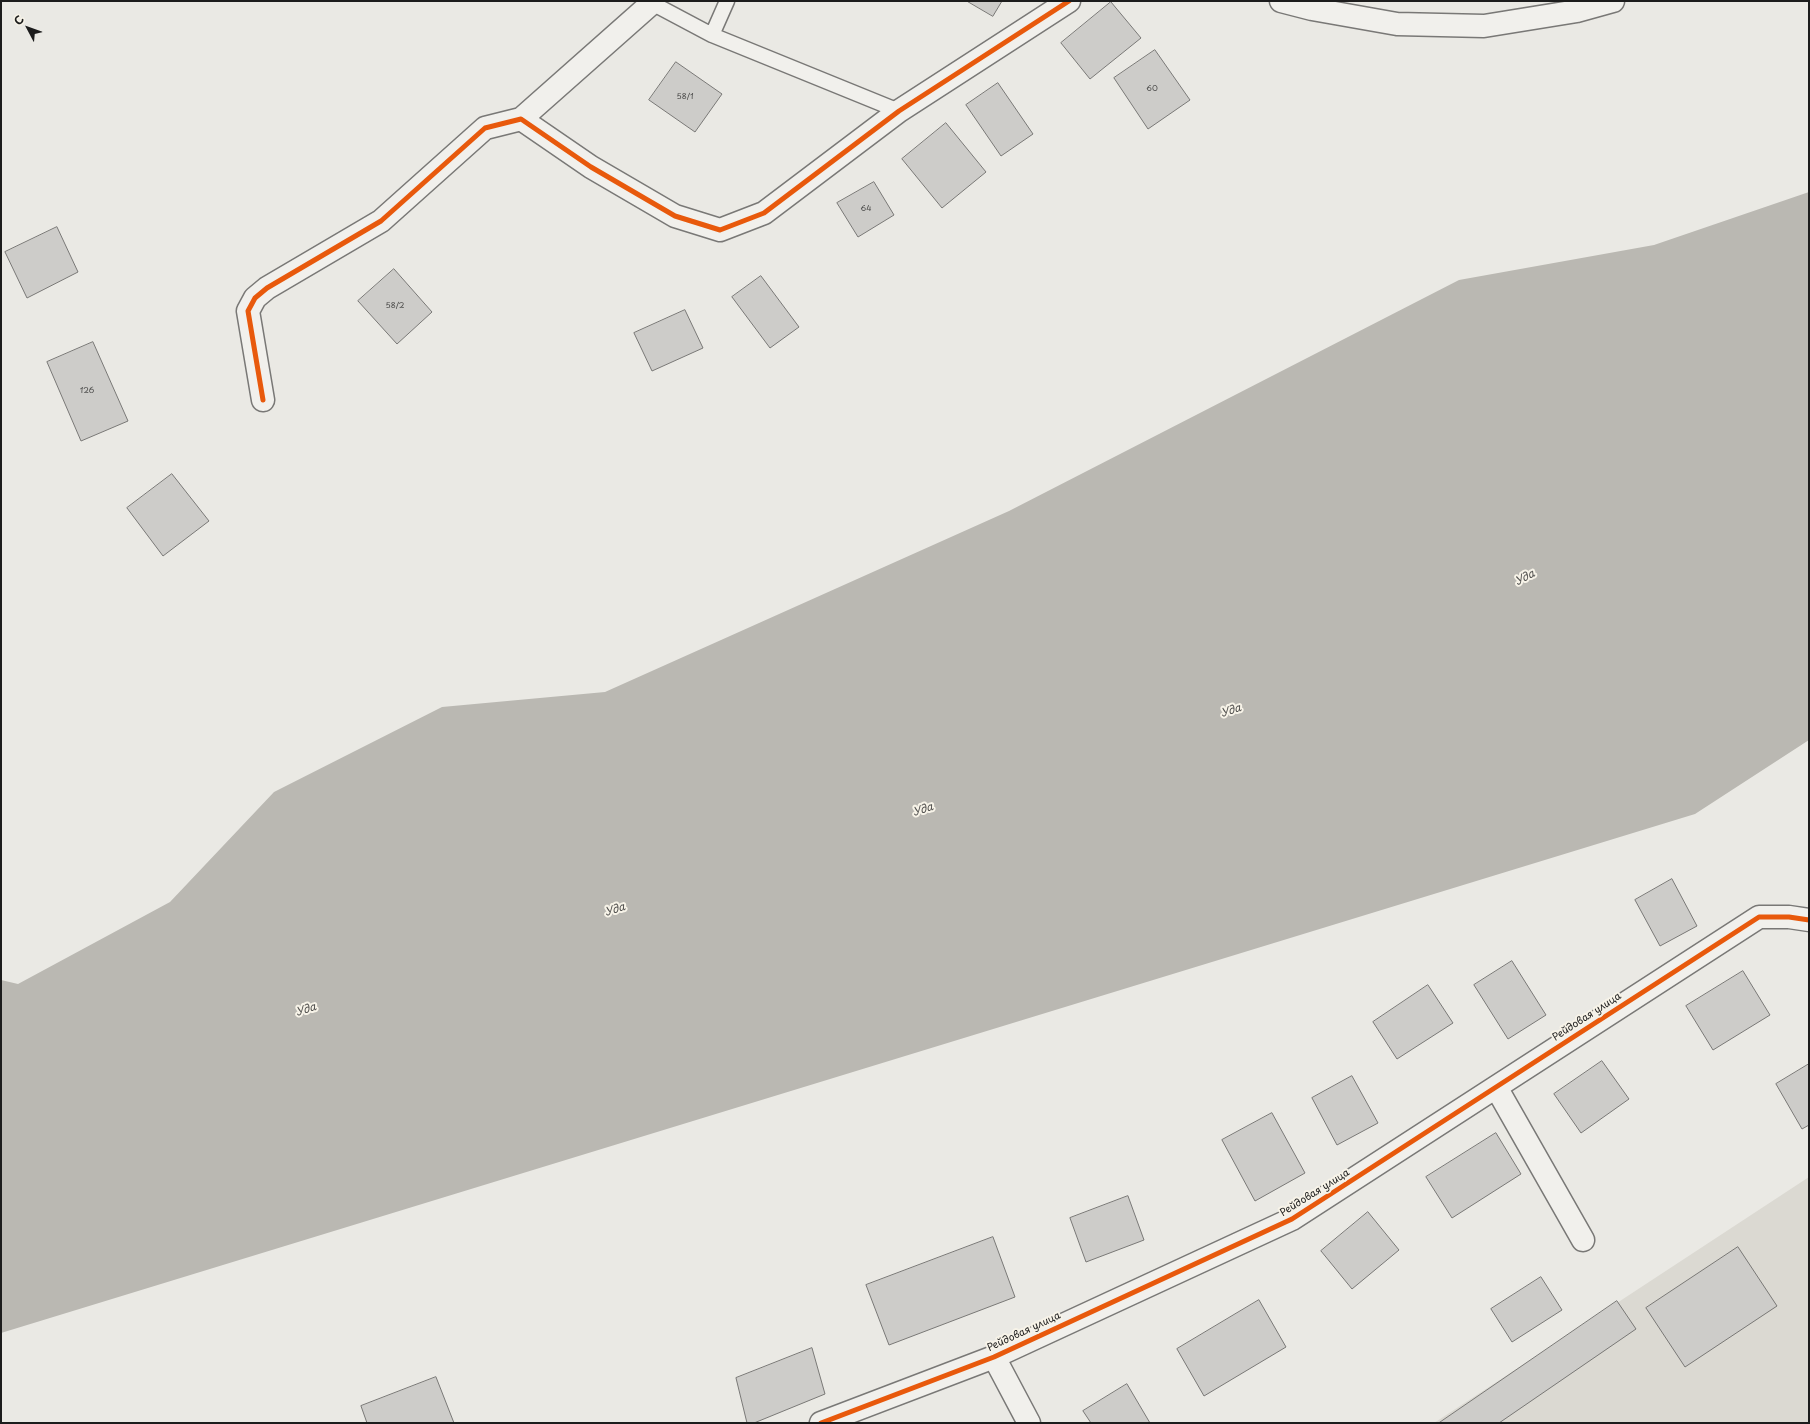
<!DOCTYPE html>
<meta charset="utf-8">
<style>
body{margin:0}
#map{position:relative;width:1810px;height:1424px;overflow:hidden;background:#eae9e4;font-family:"Playpen Sans",sans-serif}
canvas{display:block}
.frame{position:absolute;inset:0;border:2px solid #1c1c1c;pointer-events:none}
.north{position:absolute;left:8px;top:8px;width:40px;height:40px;-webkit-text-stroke:3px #f7f3e8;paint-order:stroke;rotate:311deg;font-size:11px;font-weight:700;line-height:16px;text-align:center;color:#1c1c1c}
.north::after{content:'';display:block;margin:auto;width:14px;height:18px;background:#1c1c1c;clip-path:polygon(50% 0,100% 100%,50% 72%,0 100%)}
</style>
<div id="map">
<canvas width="1810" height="1424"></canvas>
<div class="frame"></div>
<div class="north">С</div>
</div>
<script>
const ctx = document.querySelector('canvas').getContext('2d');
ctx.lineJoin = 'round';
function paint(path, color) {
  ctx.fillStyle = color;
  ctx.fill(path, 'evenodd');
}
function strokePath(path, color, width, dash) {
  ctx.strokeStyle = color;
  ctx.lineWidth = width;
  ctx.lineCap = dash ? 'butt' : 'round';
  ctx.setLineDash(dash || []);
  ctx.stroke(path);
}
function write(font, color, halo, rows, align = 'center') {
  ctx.font = font + ' "Playpen Sans",sans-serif';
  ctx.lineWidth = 4;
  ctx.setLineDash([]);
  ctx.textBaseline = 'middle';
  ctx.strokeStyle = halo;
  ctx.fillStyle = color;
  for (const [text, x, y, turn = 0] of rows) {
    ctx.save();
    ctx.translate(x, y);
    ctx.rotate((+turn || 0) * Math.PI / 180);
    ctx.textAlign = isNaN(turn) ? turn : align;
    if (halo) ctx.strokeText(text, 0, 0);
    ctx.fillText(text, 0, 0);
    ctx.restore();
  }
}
const built = new Path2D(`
 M1809 1177V1423H1434Z`);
const water = new Path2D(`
 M1809 192V740L1695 814 1 1333V980L18 984 170 902 274 792 442 707 605 692 1009 511 1459 280 1654 245Z`);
const building = new Path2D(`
 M967 1H1002L993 16Z
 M1111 2 1141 38 1090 79 1061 43Z
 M1155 50 1190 100 1148 129 1114 78Z
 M676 62 722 94 695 132 649 100Z
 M998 83 1033 134 1001 156 966 105Z
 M946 123 986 172 942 208 902 159Z
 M874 182 894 215 858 237 837 203Z
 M57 227 78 272 27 298 5 252Z
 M394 269 432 312 397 344 358 301Z
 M761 276 799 327 770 348 732 297Z
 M685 310 703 348 652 371 634 333Z
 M93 342 128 421 81 441 47 362Z
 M172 474 209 521 163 556 127 508Z
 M1672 879 1697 926 1660 946 1635 900Z
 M1512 961 1546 1015 1508 1039 1474 985Z
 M1743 971 1770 1015 1713 1050 1686 1006Z
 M1428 985 1453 1023 1397 1059 1373 1022Z
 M1602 1061 1629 1099 1581 1133 1554 1094Z
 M1809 1064V1125L1802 1129 1776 1084Z
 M1352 1076 1378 1123 1337 1145 1312 1098Z
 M1272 1113 1305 1173 1255 1201 1222 1140Z
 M1496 1133 1521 1174 1452 1218 1426 1177Z
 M1128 1196 1144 1240 1086 1262 1070 1218Z
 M1368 1212 1399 1250 1352 1289 1321 1251Z
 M993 1237 1015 1297 889 1345 866 1285Z
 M1738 1247 1777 1306 1685 1367 1646 1308Z
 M1541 1277 1562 1310 1512 1342 1491 1309Z
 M1259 1300 1286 1347 1204 1396 1177 1349Z
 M1617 1301 1636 1329 1499 1423H1439Z
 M812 1348 825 1394 754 1423H747L736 1378Z
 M436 1377 454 1423H367L361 1406Z
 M1127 1384 1150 1423H1091L1083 1411Z`);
const service = new Path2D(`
 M648 1 712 35 899 111
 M712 35 727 1`);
const minor = new Path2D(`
 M521 119 652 3
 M263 400 248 311 255 298 267 288 381 221 485 128 521 119 591 167 675 216 720 230 764 213 899 111 1069 1
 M1496 1087 1583 1240
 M994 1357 1029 1423
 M821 1423 994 1357 1292 1219 1759 917H1789L1809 920`);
const primary = new Path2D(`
 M1281 1 1312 9 1397 24 1484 26 1577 11 1613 1`);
const cycleway = new Path2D(`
 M263 400 248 311 255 298 267 288 381 221 485 128 521 119 591 167 675 216 720 230 764 213 899 111 1069 1
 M821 1423 994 1357 1292 1219 1759 917H1789L1809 920`);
const numberNames = [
 ["60",1152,89],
 ["58/1",685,97],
 ["64",866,209],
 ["58/2",395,306],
 ["126",87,391]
];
const streetNames = [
 ["Рейдовая улица",1587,1017,-33],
 ["Рейдовая улица",1315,1193,-32],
 ["Рейдовая улица",1024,1332,-25]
];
const waterNames = [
 ["Уда",1525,578,-28],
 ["Уда",1231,711,-18],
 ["Уда",923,810,-18],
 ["Уда",615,910,-18],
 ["Уда",306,1010,-18]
];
paint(built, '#dbd9d2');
paint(water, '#bab8b2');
paint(building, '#cdccc9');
strokePath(building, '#797876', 1);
strokePath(service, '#797876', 17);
strokePath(minor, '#797876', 25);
strokePath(primary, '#797876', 25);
strokePath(service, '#f1f0ec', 14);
strokePath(minor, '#f1f0ec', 22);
strokePath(primary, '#f1f0ec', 22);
strokePath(cycleway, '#e8590c', 5);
write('8px', '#484847', null, numberNames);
write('10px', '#1c1c1c', '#f7f3e8', streetNames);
write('italic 11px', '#535250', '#f7f3e8', waterNames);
</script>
